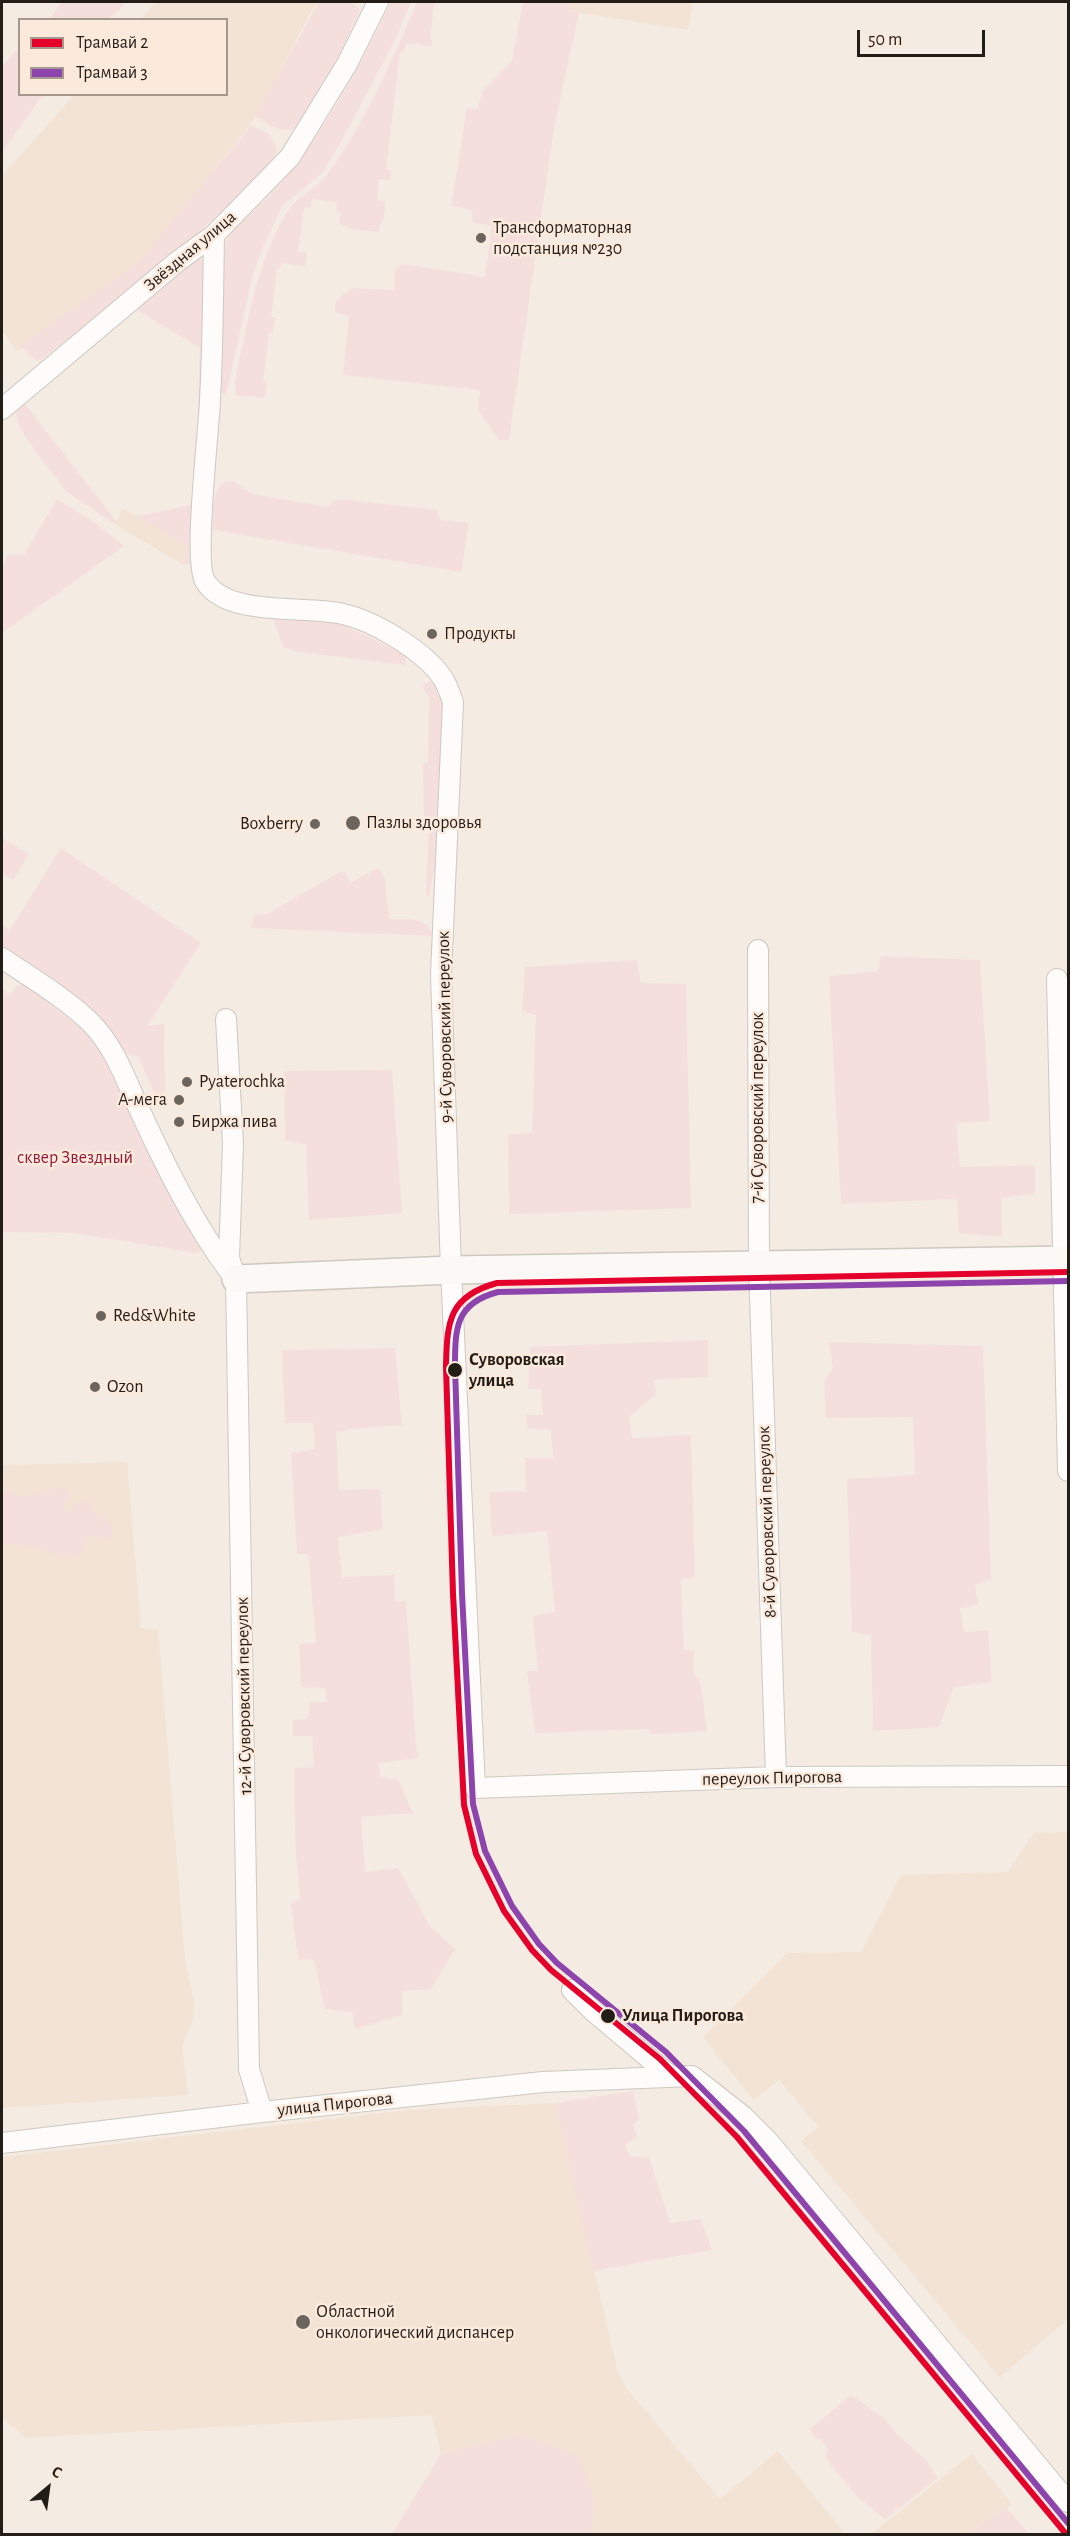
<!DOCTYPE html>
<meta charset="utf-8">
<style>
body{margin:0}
#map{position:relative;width:1070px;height:2536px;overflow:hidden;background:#f4ebe3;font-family:"Alegreya Sans",sans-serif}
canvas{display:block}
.frame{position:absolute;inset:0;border:3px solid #231d18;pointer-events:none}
.legend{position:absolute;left:18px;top:18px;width:210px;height:78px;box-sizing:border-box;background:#fbeadc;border:2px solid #a5988e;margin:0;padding:8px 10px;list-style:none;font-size:18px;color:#231d18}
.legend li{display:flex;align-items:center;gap:12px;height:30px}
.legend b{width:30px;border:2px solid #a5988e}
.north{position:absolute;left:18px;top:2458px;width:60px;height:60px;-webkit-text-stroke:4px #fbeadc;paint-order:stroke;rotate:29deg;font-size:16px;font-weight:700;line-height:24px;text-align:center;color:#231d18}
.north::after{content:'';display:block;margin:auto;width:21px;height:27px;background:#231d18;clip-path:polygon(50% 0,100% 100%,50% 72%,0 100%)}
.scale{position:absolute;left:857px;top:30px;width:128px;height:27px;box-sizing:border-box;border:3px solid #231d18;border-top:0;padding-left:8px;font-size:18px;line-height:21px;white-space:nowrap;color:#231d18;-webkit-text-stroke:4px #fbeadc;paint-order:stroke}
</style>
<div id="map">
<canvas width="1070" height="2536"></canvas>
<div class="frame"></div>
<ul class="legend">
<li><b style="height:8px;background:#e4002b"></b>Трамвай 2</li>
<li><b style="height:8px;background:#8e44ad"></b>Трамвай 3</li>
</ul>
<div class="north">С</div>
<div class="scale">50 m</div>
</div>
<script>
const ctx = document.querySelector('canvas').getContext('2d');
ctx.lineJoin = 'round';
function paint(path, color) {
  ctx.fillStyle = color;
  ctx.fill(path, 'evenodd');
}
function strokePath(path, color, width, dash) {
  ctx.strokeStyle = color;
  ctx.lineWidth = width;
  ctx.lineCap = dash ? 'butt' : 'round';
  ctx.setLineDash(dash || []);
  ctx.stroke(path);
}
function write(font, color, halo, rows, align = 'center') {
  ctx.font = font + ' "Alegreya Sans",sans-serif';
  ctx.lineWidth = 5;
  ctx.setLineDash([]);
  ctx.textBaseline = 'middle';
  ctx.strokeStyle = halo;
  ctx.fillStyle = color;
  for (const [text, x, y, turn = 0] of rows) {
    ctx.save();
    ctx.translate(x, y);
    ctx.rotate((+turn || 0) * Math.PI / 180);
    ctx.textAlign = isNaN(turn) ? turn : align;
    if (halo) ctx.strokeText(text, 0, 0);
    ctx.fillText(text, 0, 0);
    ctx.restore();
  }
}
const built = new Path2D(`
 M156 2H320L312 9 262 107 247 128 141 263 17 351 2 330V176L74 95 226 94V20L140 19Z
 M566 2H693L688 30 564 10Z
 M122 509 138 516 189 547 184 565 116 525Z
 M127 1462 141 1628 158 1630 185 1960 194 2002 193 2019 182 2047 188 2095 2 2108V1465Z
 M1068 1832V2319L1001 2376 1003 2381 801 2141 819 2127 779 2080 754 2100 703 2037 787 1953 861 1952 901 1875 1008 1872 1034 1833Z
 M555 2103 618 2373 626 2388 720 2499 778 2451 845 2534H592L595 2500 522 2435 441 2454 432 2415 26 2438 2 2418V2157L409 2110Z
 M972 2454 1012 2504 1007 2508 966 2534H871Z`);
const green = new Path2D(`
 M62 2H127L109 19H49Z
 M319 2H351L360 10 336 62 301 125C284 136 271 126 255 116Z
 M391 2H411L395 40 341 142 322 173 282 206 261 252 253 274 226 395 218 392 225 243 230 234C248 216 269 198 285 178 328 125 362 64 391 2Z
 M417 2H437L434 3 430 39 432 40 431 46 406 43 404 52H400L386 169 391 171 390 180 379 179 377 200 385 201V213L378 232 352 229 339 223 341 212 336 211 337 202 312 199 311 208 304 207 298 252 307 253 305 266 281 263 280 269H277L271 317H275L273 333H269L263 381 267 382 265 398 236 395 235 381C248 324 256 262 287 212 296 197 317 189 327 175 363 127 394 57 417 2Z
 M523 2H571L570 12H579L554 128 509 440H499L478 410 480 390 343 375 349 316 335 313 336 301 352 288 394 290V271L402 264 485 277 492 226 473 223 472 210 451 206 467 108 477 110 482 92 512 61Z
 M19 48 20 94 43 95 2 152V66Z
 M251 125 270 135 277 147 275 159 258 179 125 297 37 362 20 346 138 263Z
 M198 259 205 260 201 416H198L200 348 135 309Z
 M21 399 117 522 116 525 67 492 38 455 20 428 16 414Z
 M226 481 234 482 252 494 326 507 338 499 437 510 440 520 469 523 461 572 213 530C213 513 210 492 226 481Z
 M57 499 94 522 124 546 2 633V566L8 555H24Z
 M195 504 193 552 190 564 184 565 188 547 138 516Z
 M273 618 339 623 406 655 405 665 299 652 283 647Z
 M431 681 435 682 441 694 444 707 439 863 433 874 429 895 426 896 429 818 424 817 423 763 428 762 429 697 423 688 424 684Z
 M2 838 29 854 13 880 2 873Z
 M61 848 201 943 147 1026 164 1024 165 1092 156 1097 138 1057 121 1052 2 951V926L8 929V933Z
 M378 868 385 878 389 919C407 920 427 916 434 936L251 928 254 916 256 914H267L340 872H345L350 883Z
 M881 956 980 960 990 1121 956 1123 960 1167 1035 1165V1194L1001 1198 1002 1237 959 1233 957 1199 841 1204 829 976 878 971Z
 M637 960 641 983 686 984 691 1208 509 1214 508 1134 532 1133 536 1015 522 1011 525 967Z
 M23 984 84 1030 110 1063 203 1250 196 1253 185 1251 74 1233 2 1232V989L10 995 17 986Z
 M392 1070 402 1213 309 1220 306 1144 285 1141 284 1071Z
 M708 1340V1377L654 1380 656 1394 629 1417 632 1438 691 1435 695 1578 681 1579 684 1650 694 1651 693 1673 701 1684 707 1731 651 1734 649 1729 535 1733 527 1671H538L533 1616 555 1612 547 1531 492 1536 489 1492 526 1491 525 1458H553L551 1430 527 1428 526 1415H543L541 1389H528L530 1347Z
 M829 1342 983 1346 991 1579 975 1585 978 1605 960 1608 964 1632 988 1630 992 1682 954 1687 939 1727 873 1731 871 1635 852 1632 847 1479 915 1475 913 1417 826 1418 824 1382 833 1368Z
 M395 1348 402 1425 350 1429 336 1433 339 1490 380 1489 383 1529 338 1537 342 1577 394 1575 395 1601H406L416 1746 419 1758 379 1763 380 1777 398 1779 413 1813 361 1817 365 1872 398 1868 429 1925 455 1949 431 1989 402 1991V2015L355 2029 352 2012 325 2009 314 1960 298 1959 291 1904 300 1898 296 1856 294 1768 314 1767 312 1736H293V1720L308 1719 310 1702H327L325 1688 301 1687 299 1644 316 1643 308 1554H297L291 1453 315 1449 313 1423H285L282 1350Z
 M61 1488 68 1493 69 1500 63 1505 66 1512 70 1514 76 1504 84 1500 90 1502 92 1506 88 1510 98 1513 111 1524 112 1539 86 1536 82 1553C72 1559 52 1559 46 1548L2 1543V1490C10 1490 16 1496 26 1496 38 1495 49 1489 61 1488Z
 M633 2091 639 2119 633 2125 637 2136 625 2146 630 2156 649 2157 670 2223 701 2219 712 2250 593 2271 555 2103Z
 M851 2395 884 2418 898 2435 926 2460 938 2478 885 2519 855 2495 825 2457 828 2450 822 2439 815 2438 810 2429Z
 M522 2435 578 2456 595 2500 592 2534H392L441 2454Z
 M1007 2508 1029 2534H966Z`);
const street = new Path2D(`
 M214 235C213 290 213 345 210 400 209 431 193 560 205 581 227 618 307 605 343 614 374 621 423 650 442 677 447 684 450 694 453 702L441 975 451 1270 475 1788 776 1777 1068 1776
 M2 409 178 261 214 235 290 157 347 64 378 2
 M758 950 759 1266 776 1777
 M2 958C31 978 64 997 90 1022 116 1048 126 1081 141 1113 166 1167 194 1224 230 1272
 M1057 979 1068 1471
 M226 1019 233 1144 229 1258 236 1279 249 2069 262 2112
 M572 1990 592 2010 669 2075
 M2 2143 262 2112 543 2082 692 2076 743 2116 768 2141 1068 2502`);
const secondary = new Path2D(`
 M236 1279 451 1270 1068 1260`);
const tram1 = new Path2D(`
 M1066 2534 737 2137 660 2059 551 1970 532 1950 504 1911 476 1854 464 1805 453 1594 446 1366C447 1321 449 1296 497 1283L1068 1272`);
const tram2 = new Path2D(`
 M1068 1281 498 1292C456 1303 455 1327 455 1366L462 1594 473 1804 485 1851 512 1906 539 1944 557 1963 666 2052 744 2131 1068 2523`);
const markers = [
 [481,238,6,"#6c655f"],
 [432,634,6,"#6c655f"],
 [353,823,8,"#6c655f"],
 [315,824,6,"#6c655f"],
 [187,1082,6,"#6c655f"],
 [179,1100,6,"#6c655f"],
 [179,1122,6,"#6c655f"],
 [101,1316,6,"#6c655f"],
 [455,1370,8,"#231d18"],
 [95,1387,6,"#6c655f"],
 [608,2016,8,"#231d18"],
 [303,2322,8,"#6c655f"]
];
const poiNames = [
 ["Трансформаторная",493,228],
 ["подстанция №230",493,249],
 ["Продукты",444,634],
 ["Пазлы здоровья",366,823],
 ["Boxberry",303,824,"right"],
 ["Pyaterochka",199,1082],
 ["А-мега",167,1100,"right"],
 ["Биржа пива",191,1122],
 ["Red&White",113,1316],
 ["Ozon",107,1387],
 ["Областной",316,2312],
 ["онкологический диспансер",316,2333]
];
const streetNames = [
 ["Звёздная улица",190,251,-40],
 ["9-й Суворовский переулок",445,1027,-91],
 ["7-й Суворовский переулок",758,1108,-90],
 ["8-й Суворовский переулок",767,1522,-92],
 ["12-й Суворовский переулок",244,1696,-91],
 ["переулок Пирогова",772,1778,-1],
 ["улица Пирогова",335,2104,-6]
];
const parkNames = [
 ["сквер Звездный",75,1158]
];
const stopNames = [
 ["Суворовская",469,1360],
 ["улица",469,1381],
 ["Улица Пирогова",622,2016]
];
paint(built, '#f3e3d4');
paint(green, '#f5dfdd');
strokePath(street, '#cec8c1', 22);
strokePath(secondary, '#cec8c1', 30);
strokePath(street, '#fdfcfb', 20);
strokePath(secondary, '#fbf8f6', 27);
strokePath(tram1, '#e4002b', 6);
strokePath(tram2, '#8e44ad', 6);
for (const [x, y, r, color] of markers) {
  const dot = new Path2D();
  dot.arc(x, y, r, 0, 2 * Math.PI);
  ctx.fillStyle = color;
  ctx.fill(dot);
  strokePath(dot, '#fbeadc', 2);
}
write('18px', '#231d18', '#fbeadc', poiNames, 'left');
write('18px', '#231d18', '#fbeadc', streetNames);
write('18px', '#941a3b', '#fbeadc', parkNames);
write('bold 18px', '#231d18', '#fbeadc', stopNames, 'left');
</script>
